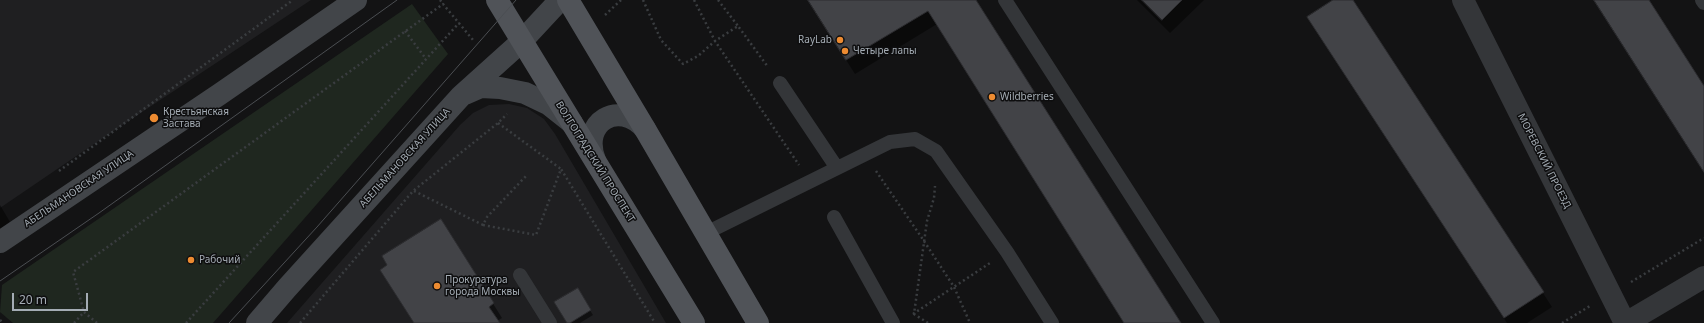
<!DOCTYPE html>
<meta charset="utf-8">
<style>
body{margin:0}
#map{position:relative;width:1704px;height:323px;overflow:hidden;background:#131314;font-family:"Noto Sans",sans-serif}
canvas{display:block}
.scale{position:absolute;left:12px;top:293px;width:76px;height:18px;box-sizing:border-box;border:2px solid #a4acb4;border-top:0;padding-left:5px;font-size:12px;line-height:14px;white-space:nowrap;color:#a4acb4;-webkit-text-stroke:3px #0e0e0f;paint-order:stroke}
</style>
<div id="map">
<canvas width="1704" height="323"></canvas>
<div class="scale">20 m</div>
</div>
<script>
const ctx = document.querySelector('canvas').getContext('2d');
ctx.lineJoin = 'round';
function paint(path, color) {
  ctx.fillStyle = color;
  ctx.fill(path, 'evenodd');
}
function strokePath(path, color, width, dash) {
  ctx.strokeStyle = color;
  ctx.lineWidth = width;
  ctx.lineCap = dash ? 'butt' : 'round';
  ctx.setLineDash(dash || []);
  ctx.stroke(path);
}
function write(font, color, halo, rows, align = 'center') {
  ctx.font = font + ' "Noto Sans",sans-serif';
  ctx.lineWidth = 3;
  ctx.setLineDash([]);
  ctx.textBaseline = 'middle';
  ctx.strokeStyle = halo;
  ctx.fillStyle = color;
  for (const [text, x, y, turn = 0] of rows) {
    ctx.save();
    ctx.translate(x, y);
    ctx.rotate((+turn || 0) * Math.PI / 180);
    ctx.textAlign = isNaN(turn) ? turn : align;
    if (halo) ctx.strokeText(text, 0, 0);
    ctx.fillText(text, 0, 0);
    ctx.restore();
  }
}
const built = new Path2D(`
 M0 0H311L94 144 0 208Z
 M509 104 527 108 544 119 555 134 666 323H287L460 125 473 113 489 105Z`);
const green = new Path2D(`
 M412 4 448 54 213 323H13L0 312 2 285Z`);
const shadow = new Path2D(`
 M808 0H975L1179 323H1125L937 24 855 74Z
 M1137 0H1204L1170 33Z
 M1334 0H1352L1552 307 1527 323H1507L1316 31Z
 M1594 0H1648L1704 88V172Z
 M0 205 10 222 0 229Z
 M441 220 502 318 497 321 499 323H414Z
 M577 290 593 315 580 323H568Z`);
const building = new Path2D(`
 M808 0H976L1181 323H1124L928 11 846 60Z
 M1142 0H1182L1162 20Z
 M1333 0H1353L1544 292 1504 318 1307 17Z
 M1594 0H1649L1658 14 1704 86V172Z
 M441 219 494 303 489 307 500 323H414L380 270 387 265 382 256Z
 M578 288 591 310 570 323H567L554 302Z`);
const path = new Path2D(`
 M440 0 443 4
 M643 0 661 40 683 64 698 56 715 41 738 26 768 67
 M694 0 715 41 799 165
 M718 0 738 26
 M605 15 621 0
 M405 31 426 59
 M498 123 561 169
 M59 171 293 0
 M876 171 924 241 954 287 970 323
 M414 191 483 225 487 217 526 176
 M483 225 536 235 561 169 655 323
 M1631 282 1704 238
 M913 314 990 263
 M0 320 3 323
 M74 323 84 312
 M97 323 84 312 73 272 443 4 473 40
 M186 323 459 23
 M300 323 413 191 498 123 507 114
 M928 323 914 314 927 221 934 198 935 186
 M1562 323 1590 306`);
const service = new Path2D(`
 M1005 0 1213 323
 M1702 0 1704 3
 M780 83 837 168
 M834 217 893 323
 M706 233 890 142 915 139 936 151 1007 252 1052 323
 M520 275 550 323`);
const minor = new Path2D(`
 M1463 0 1625 323
 M1626 323 1704 277`);
const secondary = new Path2D(`
 M465 94 481 87 500 88 525 93 548 104 572 123
 M595 160C580 122 619 99 645 129
 M0 242 220 94 356 0
 M257 323 287 288 461 96 521 42 560 0`);
const primary = new Path2D(`
 M497 0 694 323
 M568 0 645 129 758 323`);
const tram = new Path2D(`
 M0 281 99 213 397 0
 M229 323 317 227 516 0`);
const markers = [
 [840,40,4,"#ed8b31"],
 [845,51,4,"#ed8b31"],
 [992,97,4,"#ed8b31"],
 [154,118,5,"#ed8b31"],
 [191,260,4,"#ed8b31"],
 [437,286,4,"#ed8b31"]
];
const poiNames = [
 ["RayLab",832,40,"right"],
 ["Четыре лапы",853,51],
 ["Wildberries",1000,97],
 ["Крестьянская",163,112],
 ["Застава",163,124],
 ["Рабочий",199,260],
 ["Прокуратура",445,280],
 ["города Москвы",445,292]
];
const streetNames = [
 ["АБЕЛЬМАНОВСКАЯ УЛИЦА",405,158,-48],
 ["МОРЕВСКИЙ ПРОЕЗД",1544,161,63],
 ["ВОЛГОГРАДСКИЙ ПРОСПЕКТ",595,162,58],
 ["АБЕЛЬМАНОВСКАЯ УЛИЦА",79,189,-34]
];
paint(built, '#1f1f21');
paint(green, '#1f271f');
paint(shadow, '#0007');
paint(building, '#424347');
strokePath(building, '#2d2d30', 1);
strokePath(path, '#3a3d40', 2.5, [2, 3]);
strokePath(service, '#343639', 14);
strokePath(minor, '#343639', 22);
strokePath(secondary, '#424549', 22);
strokePath(primary, '#505358', 22);
strokePath(tram, '#4b4e52', 1);
for (const [x, y, r, color] of markers) {
  const dot = new Path2D();
  dot.arc(x, y, r, 0, 2 * Math.PI);
  ctx.fillStyle = color;
  ctx.fill(dot);
  strokePath(dot, '#0e0e0f', 1.5);
}
write('10px', '#a4acb4', '#0e0e0f', poiNames, 'left');
write('10px', '#a4acb4', '#0e0e0f', streetNames);
</script>
